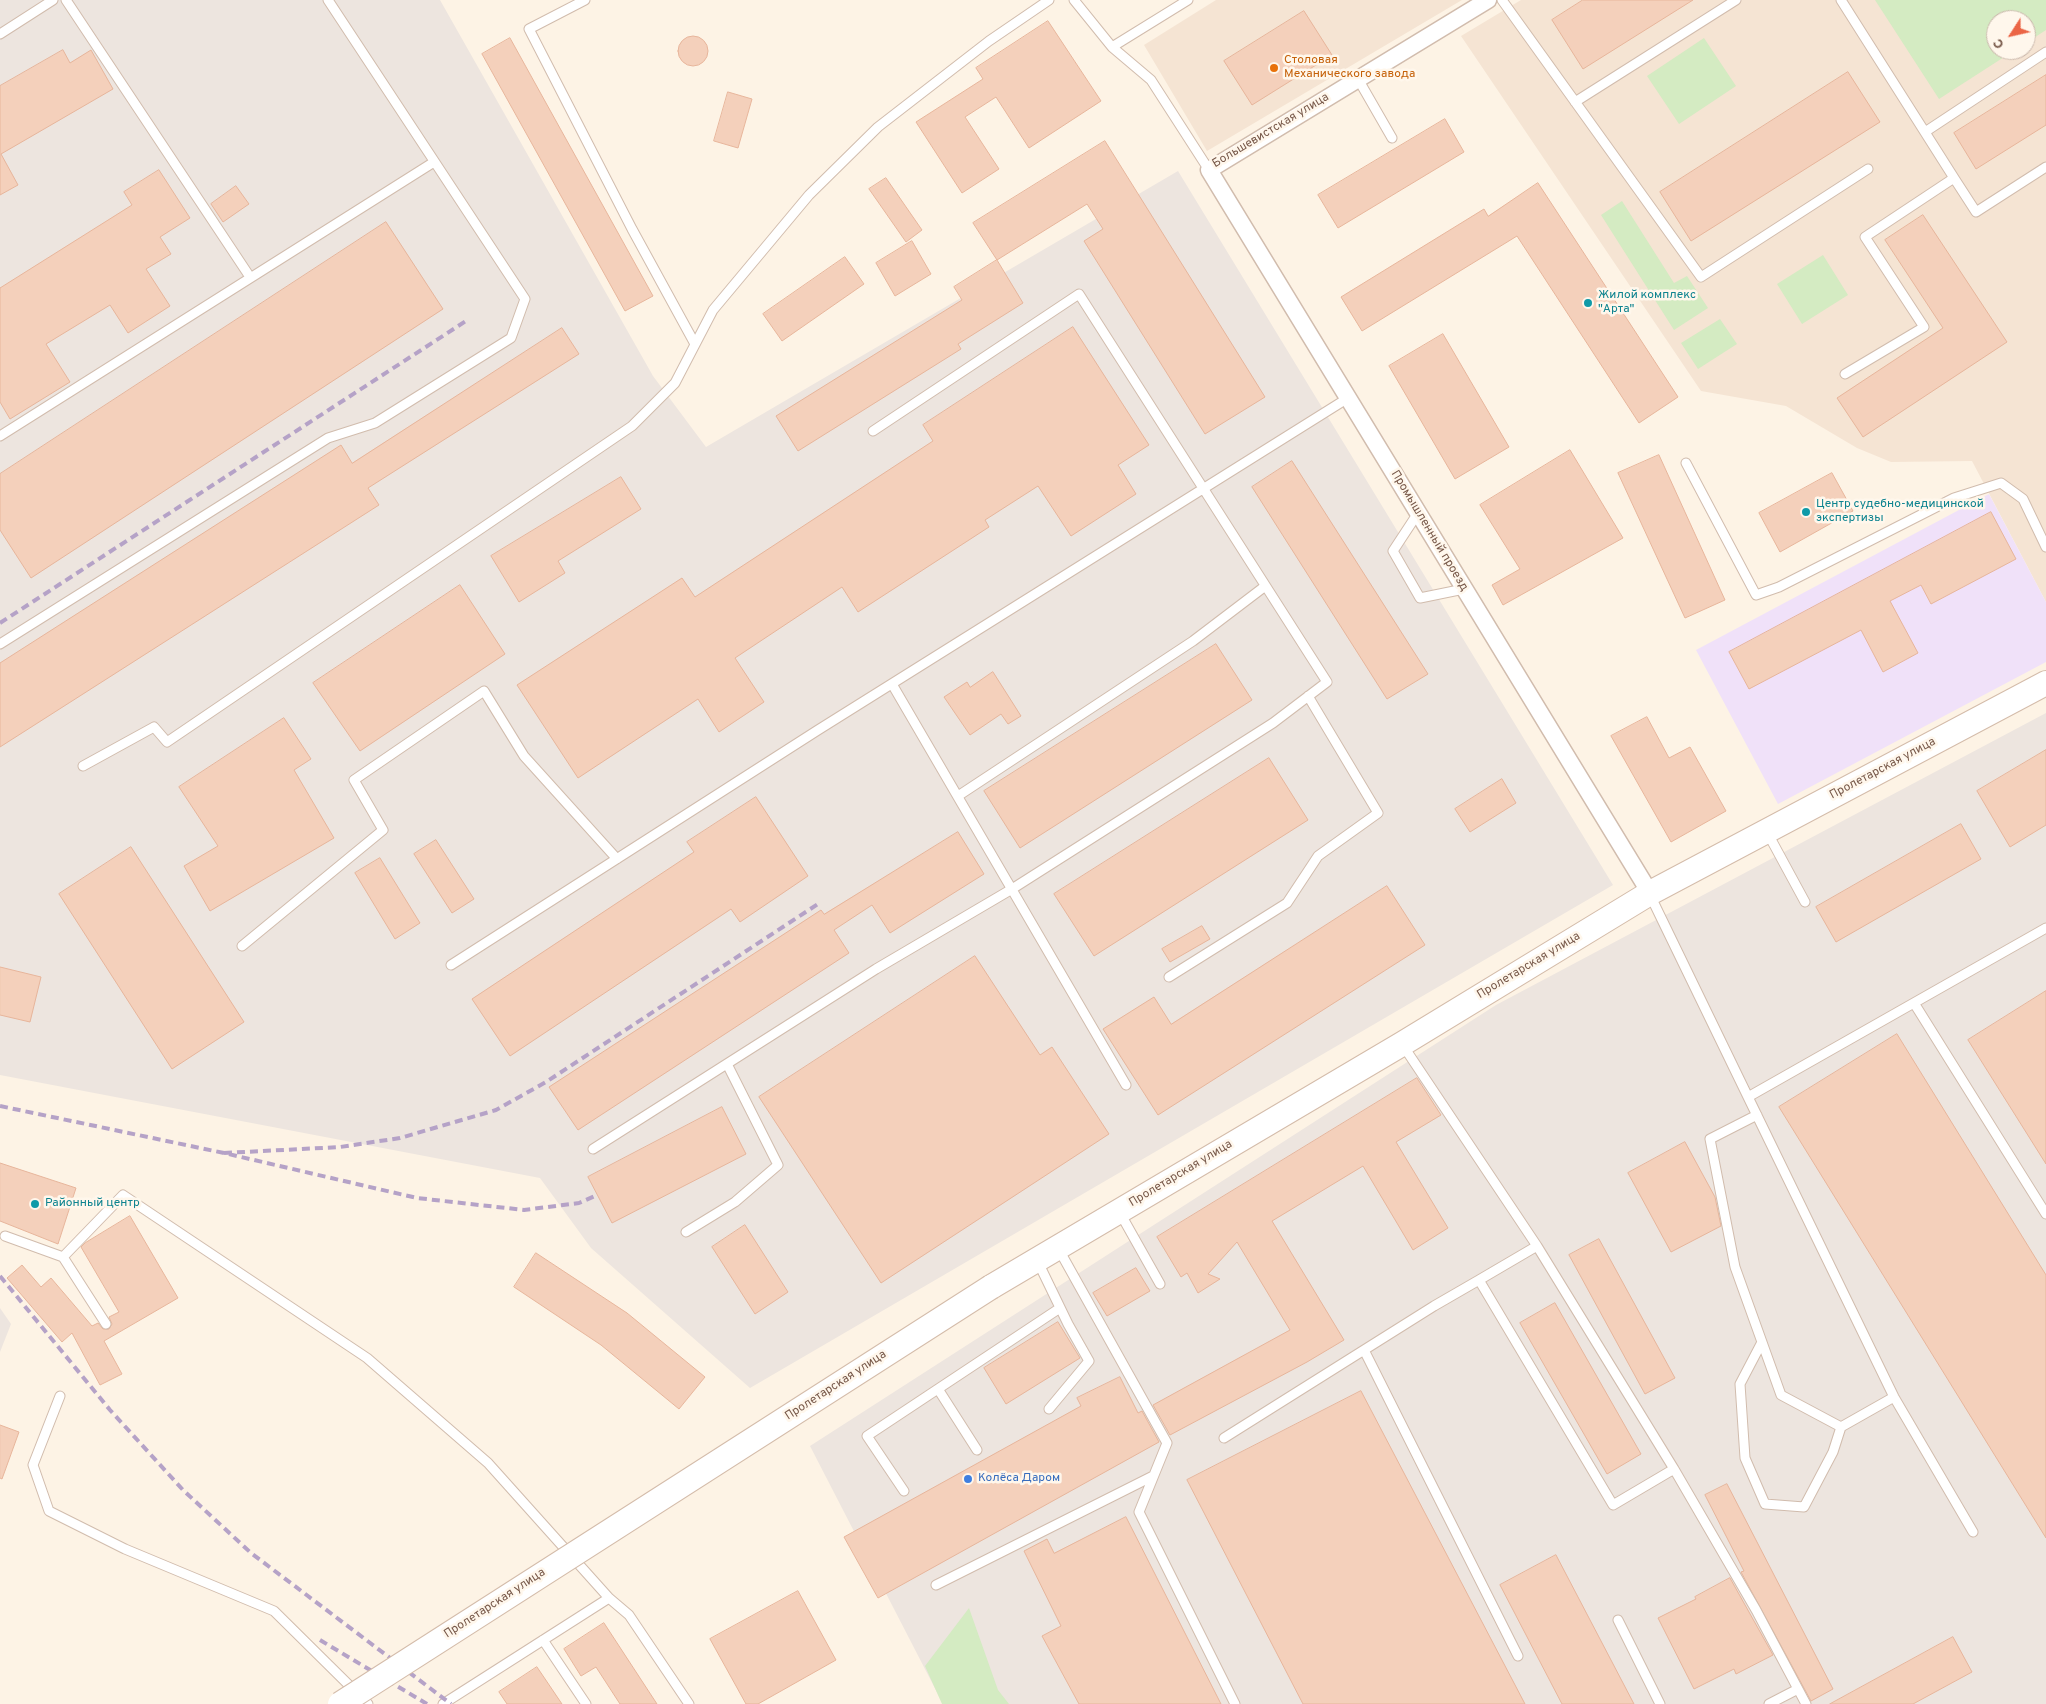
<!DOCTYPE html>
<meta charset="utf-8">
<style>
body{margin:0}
#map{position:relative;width:2046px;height:1704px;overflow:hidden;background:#fdf3e5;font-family:Overpass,sans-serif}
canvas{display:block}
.north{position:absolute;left:1986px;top:10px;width:50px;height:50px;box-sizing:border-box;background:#fff7ec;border:1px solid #c9b7ab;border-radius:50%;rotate:235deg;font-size:14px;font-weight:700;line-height:20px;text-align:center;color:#775849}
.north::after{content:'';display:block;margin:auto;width:18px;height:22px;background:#eb6545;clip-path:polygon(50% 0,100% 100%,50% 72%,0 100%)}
</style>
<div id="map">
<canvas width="2046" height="1704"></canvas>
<div class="north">С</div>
</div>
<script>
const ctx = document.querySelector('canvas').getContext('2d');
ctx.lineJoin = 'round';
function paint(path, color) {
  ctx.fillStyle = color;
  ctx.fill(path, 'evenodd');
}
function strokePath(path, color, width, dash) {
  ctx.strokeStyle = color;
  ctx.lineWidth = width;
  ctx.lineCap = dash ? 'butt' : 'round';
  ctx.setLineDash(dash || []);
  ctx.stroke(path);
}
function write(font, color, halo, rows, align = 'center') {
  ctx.font = font + ' Overpass,sans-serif';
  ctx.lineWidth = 5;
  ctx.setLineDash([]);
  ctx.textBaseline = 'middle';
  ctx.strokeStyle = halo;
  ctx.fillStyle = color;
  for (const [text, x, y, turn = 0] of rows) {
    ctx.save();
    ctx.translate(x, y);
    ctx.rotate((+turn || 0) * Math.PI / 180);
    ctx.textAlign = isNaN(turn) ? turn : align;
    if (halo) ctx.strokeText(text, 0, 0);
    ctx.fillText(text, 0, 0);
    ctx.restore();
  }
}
const residential = new Path2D(`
 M1216 0H1462L1207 151 1144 45Z
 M1521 0H2046V602L1972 461 1891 462 1857 448 1786 406 1701 391 1461 36ZM1996 20H2026V50H1996Z`);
const industrial = new Path2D(`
 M0 0H440L653 376 706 447 1178 171 1613 885 750 1388 591 1248 540 1178 0 1075Z
 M2046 713V1704H943L810 1446 1496 1005Z
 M0 1308 11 1324 0 1352Z`);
const education = new Path2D(`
 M1989 494 2046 602V662L1778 804 1696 650Z`);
const green = new Path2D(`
 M1875 0H2046V30L2026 43V20H1996V50H2015L1939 99Z
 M1704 38 1736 86 1679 124 1647 76Z
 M1622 201 1674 283 1687 276 1708 308 1674 330 1601 215Z
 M1823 255 1848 295 1802 324 1777 284Z
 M1720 319 1737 344 1698 369 1681 343Z
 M969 1608 998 1690 1009 1704H942L925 1666Z`);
const building = new Path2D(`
 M1583 0H1693L1583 69 1552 20Z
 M1304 11 1332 55 1252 105 1224 61Z
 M1048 21 1101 101 1029 148 996 97 965 117 999 169 962 193 916 122 983 79 976 68Z
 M678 51a15 15 0 1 1 30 0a15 15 0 1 1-30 0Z
 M510 38 653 296 625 311 482 54Z
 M63 50 70 63 91 50 113 89 1 154 18 185 0 195V86Z
 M1848 72 1880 122 1691 241 1660 192Z
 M2046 75V125L1976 169 1954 133Z
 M728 92 752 99 738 148 714 141Z
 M1445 119 1464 152 1338 228 1318 195Z
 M1105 141 1265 397 1205 434 1084 241 1103 229 1087 204 997 260 973 223Z
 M159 170 190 218 160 237 171 254 146 269 170 306 128 333 110 305 46 344 70 382 10 419 0 402V288L132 205 124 192Z
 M886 178 922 230 906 242 869 189Z
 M1538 183 1678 397 1639 423 1517 236 1362 331 1341 297 1484 209 1488 216Z
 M236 186 249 204 223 222 211 204Z
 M1923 215 2007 342 1863 437 1837 398 1943 328 1885 240Z
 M386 222 443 309 31 578 0 530V474Z
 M912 241 931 274 895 296 876 263Z
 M845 257 864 284 782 341 763 314Z
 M997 260 1023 303 958 344 961 349 798 451 776 416 962 300 954 287Z
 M1073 327 1149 445 1118 465 1136 494 1071 536 1038 486 985 520 989 527 858 612 842 587 735 658 764 702 719 732 698 699 578 778 517 685 682 578 695 597 933 441 923 425Z
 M562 328 579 354 368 488 379 505 0 747V663L341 445 352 463Z
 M1443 334 1509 447 1455 479 1389 366Z
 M1570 450 1623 538 1503 605 1492 585 1520 569 1480 505Z
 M1659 455 1725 600 1685 618 1618 473Z
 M1292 461 1428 674 1387 699 1252 487Z
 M1832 473 1853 511 1780 552 1759 513Z
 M621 477 641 509 558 561 565 573 519 602 491 556Z
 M1991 512 2016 559 1931 604 1921 585 1890 601 1918 653 1883 672 1861 630 1749 689 1729 652Z
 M460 585 505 654 360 751 313 683Z
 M1216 644 1252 700 1020 848 984 791Z
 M993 672 1021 716 1008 724 1001 714 970 735 944 697 967 682 970 687Z
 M1647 717 1669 758 1690 747 1726 811 1671 842 1611 736Z
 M284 718 311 759 294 770 334 838 210 911 184 866 218 846 179 787Z
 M2046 750V825L2010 847 1977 791Z
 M1269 758 1308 820 1094 956 1054 894Z
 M1502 779 1516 803 1470 832 1455 809Z
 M756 797 808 876 740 922 731 909 510 1056 472 999 694 852 687 842Z
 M1961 824 1981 859 1836 942 1816 907Z
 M958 832 984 874 890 933 872 905 834 930 849 953 578 1130 549 1087 821 910 824 914Z
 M436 840 474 899 452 913 414 854Z
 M131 847 244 1022 172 1069 59 894Z
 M380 858 420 923 395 939 355 873Z
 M1387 886 1425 945 1158 1115 1103 1029 1154 997 1171 1024Z
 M1202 926 1210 939 1170 962 1162 949Z
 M975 956 1040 1055 1052 1047 1109 1134 881 1283 759 1097Z
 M0 967 41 977 30 1022 0 1015Z
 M2046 991V1164L1968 1040Z
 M1897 1034 2046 1275V1538L1779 1107Z
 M1417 1078 1441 1115 1396 1142 1448 1228 1413 1250 1363 1166 1272 1221 1344 1340 1307 1362 1170 1435 1153 1405 1290 1330 1237 1242 1208 1274 1220 1279 1198 1293 1187 1273 1181 1277 1157 1237Z
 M722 1107 746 1154 612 1223 588 1177Z
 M1685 1142 1715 1197 1721 1226 1671 1252 1628 1173Z
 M0 1163 76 1188 58 1244 0 1221Z
 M130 1216 178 1298 104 1341 122 1374 100 1385 72 1333 62 1342 7 1278 22 1265 41 1287 51 1278 92 1326 98 1323 103 1329H109L112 1324 109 1317 119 1312 81 1247 85 1243Z
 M745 1225 788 1292 755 1314 712 1247Z
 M1599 1239 1675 1378 1645 1394 1569 1255Z
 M536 1253 627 1313 705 1377 679 1409 601 1345 514 1287Z
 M1136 1268 1150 1291 1107 1316 1093 1293Z
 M1555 1303 1641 1454 1607 1474 1520 1323Z
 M1058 1322 1080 1358 1006 1404 984 1368Z
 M1120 1377 1138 1413 1142 1411 1159 1442 878 1598 844 1537 1081 1406 1077 1398Z
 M1361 1391 1525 1704H1303L1187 1480Z
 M0 1425 19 1432 2 1479 0 1478Z
 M1727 1484 1833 1689 1811 1701 1741 1572 1744 1571 1705 1495Z
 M1126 1517 1221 1704H1079L1042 1636 1061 1626 1024 1551 1047 1539 1054 1553Z
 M1556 1555 1634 1704H1562L1500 1585Z
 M1730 1578 1773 1655 1736 1674 1734 1669 1694 1689 1658 1618 1696 1599 1695 1597Z
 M798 1591 836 1660 758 1704H746L710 1639Z
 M604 1623 657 1704H620L596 1667 581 1676 564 1649Z
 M1953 1637 1972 1672 1913 1704H1830Z
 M537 1667 562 1704H507L499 1692Z`);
const lane = new Path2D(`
 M66 0 250 277
 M585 0 529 29 632 229 695 344
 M1074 0 1112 47 1151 80 1209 170
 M1502 0 1701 277 1868 169
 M1841 0 1954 178 1865 237 1924 327 1845 374
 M0 34 53 0
 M1112 47 1188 0
 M1358 79 1392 138
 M1575 102 1736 0
 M1925 132 2046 52
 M1954 178 1976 212 2046 167
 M0 436 434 162
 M1686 463 1756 595 1779 587 1954 498 2001 483 2023 499 2046 547
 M1418 513 1393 551 1420 598 1464 589
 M0 644 328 438 375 423 511 338 525 299 328 0
 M892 684 1126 1085
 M83 766 154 727 167 742 632 426 675 383 713 310 809 195 878 127 989 41 1049 0
 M958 796 1193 641 1264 587
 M1767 832 1805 902
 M1650 895 1748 1097
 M242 946 383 830 354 780 484 691 524 756 617 859
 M451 965 818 730 1348 398
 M1169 977 1287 903 1318 856 1378 813 1308 696
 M1914 1003 2046 1214
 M1402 1044 1537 1246 1479 1280 1613 1505 1674 1469 1537 1246
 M1757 1115 1710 1139 1735 1267 1781 1395 1841 1427 1894 1397
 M593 1149 876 969 1012 889 1273 723 1327 682 1079 294 873 431
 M1120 1213 1160 1284
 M686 1232 735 1202 778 1165 727 1064
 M5 1236 63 1257
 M1058 1248 1167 1443 1139 1512 1235 1704
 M1037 1260 1068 1324 1089 1361 1049 1409
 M106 1324 63 1257 123 1195 367 1358 488 1463 609 1598
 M1762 1342 1740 1384 1745 1458 1765 1504 1804 1507 1833 1452 1841 1427
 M1364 1350 1518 1656
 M938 1389 977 1450
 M60 1396 33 1465 49 1511 125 1549 274 1611 368 1704
 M1224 1438 1434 1306 1479 1280
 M1674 1469 1756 1610 1806 1704
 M904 1491 867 1436 1060 1308
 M1973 1532 1894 1397 1748 1097 2046 928
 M936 1585 1153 1476
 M1618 1620 1660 1704
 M543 1640 586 1704
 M443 1704 609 1598 629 1615 689 1704
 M1769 1704 1798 1689`);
const street = new Path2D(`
 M1488 0 1209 170 1650 893`);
const secondary = new Path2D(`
 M991 1287 1402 1044 1650 893 2046 683`);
const rail = new Path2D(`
 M0 623 469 319
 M0 1106 224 1153 417 1198 524 1210 579 1203 597 1195
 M224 1153 340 1147 400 1138 496 1110 546 1082 818 904
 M0 1276 110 1410 183 1490 251 1553 451 1704
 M320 1640 427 1704`);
const secondaryBridge = new Path2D(`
 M340 1704 991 1287`);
const markers = [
 [1274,68,5,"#e8710a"],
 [1588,303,5,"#0f9aa8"],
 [1806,512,5,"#0f9aa8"],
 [35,1204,5,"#0f9aa8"],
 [968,1479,5,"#3f7fe0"]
];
const foodNames = [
 ["Столовая",1284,61],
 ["Механического завода",1284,75]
];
const streetNames = [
 ["Большевистская улица",1271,131,-31],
 ["Промышленный проезд",1429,531,59],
 ["Пролетарская улица",1883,769,-28],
 ["Пролетарская улица",1529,966,-31],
 ["Пролетарская улица",1181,1174,-31],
 ["Пролетарская улица",836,1386,-33],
 ["Пролетарская улица",495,1604,-33]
];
const cultureNames = [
 ["Жилой комплекс",1598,296],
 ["\"Арта\"",1598,310],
 ["Центр судебно-медицинской",1816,505],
 ["экспертизы",1816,519],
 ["Районный центр",45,1204]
];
const shopNames = [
 ["Колёса Даром",978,1479]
];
paint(residential, '#f5e4d3');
paint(industrial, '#ede5df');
paint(education, '#f0e1f9');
paint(green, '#d4ebc2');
paint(building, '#f4d0bb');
strokePath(building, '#e7b59b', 1);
strokePath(lane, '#d1bcad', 11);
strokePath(street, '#d1bcad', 19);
strokePath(secondary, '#d4bcaa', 26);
strokePath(lane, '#fff', 9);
strokePath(street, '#fff', 16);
strokePath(secondary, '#fff', 24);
strokePath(rail, '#b5a2c7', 4, [8, 5]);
strokePath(secondaryBridge, '#d4bcaa', 26, []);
strokePath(secondaryBridge, '#fff', 24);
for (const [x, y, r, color] of markers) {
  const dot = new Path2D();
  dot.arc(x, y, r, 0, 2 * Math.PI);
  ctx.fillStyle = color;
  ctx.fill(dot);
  strokePath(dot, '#fff7ec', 2);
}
write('12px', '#c56008', '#fff7ec', foodNames, 'left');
write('12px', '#775849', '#fff7ec', streetNames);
write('12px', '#0d838f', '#fff7ec', cultureNames, 'left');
write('12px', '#366cbe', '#fff7ec', shopNames, 'left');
</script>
